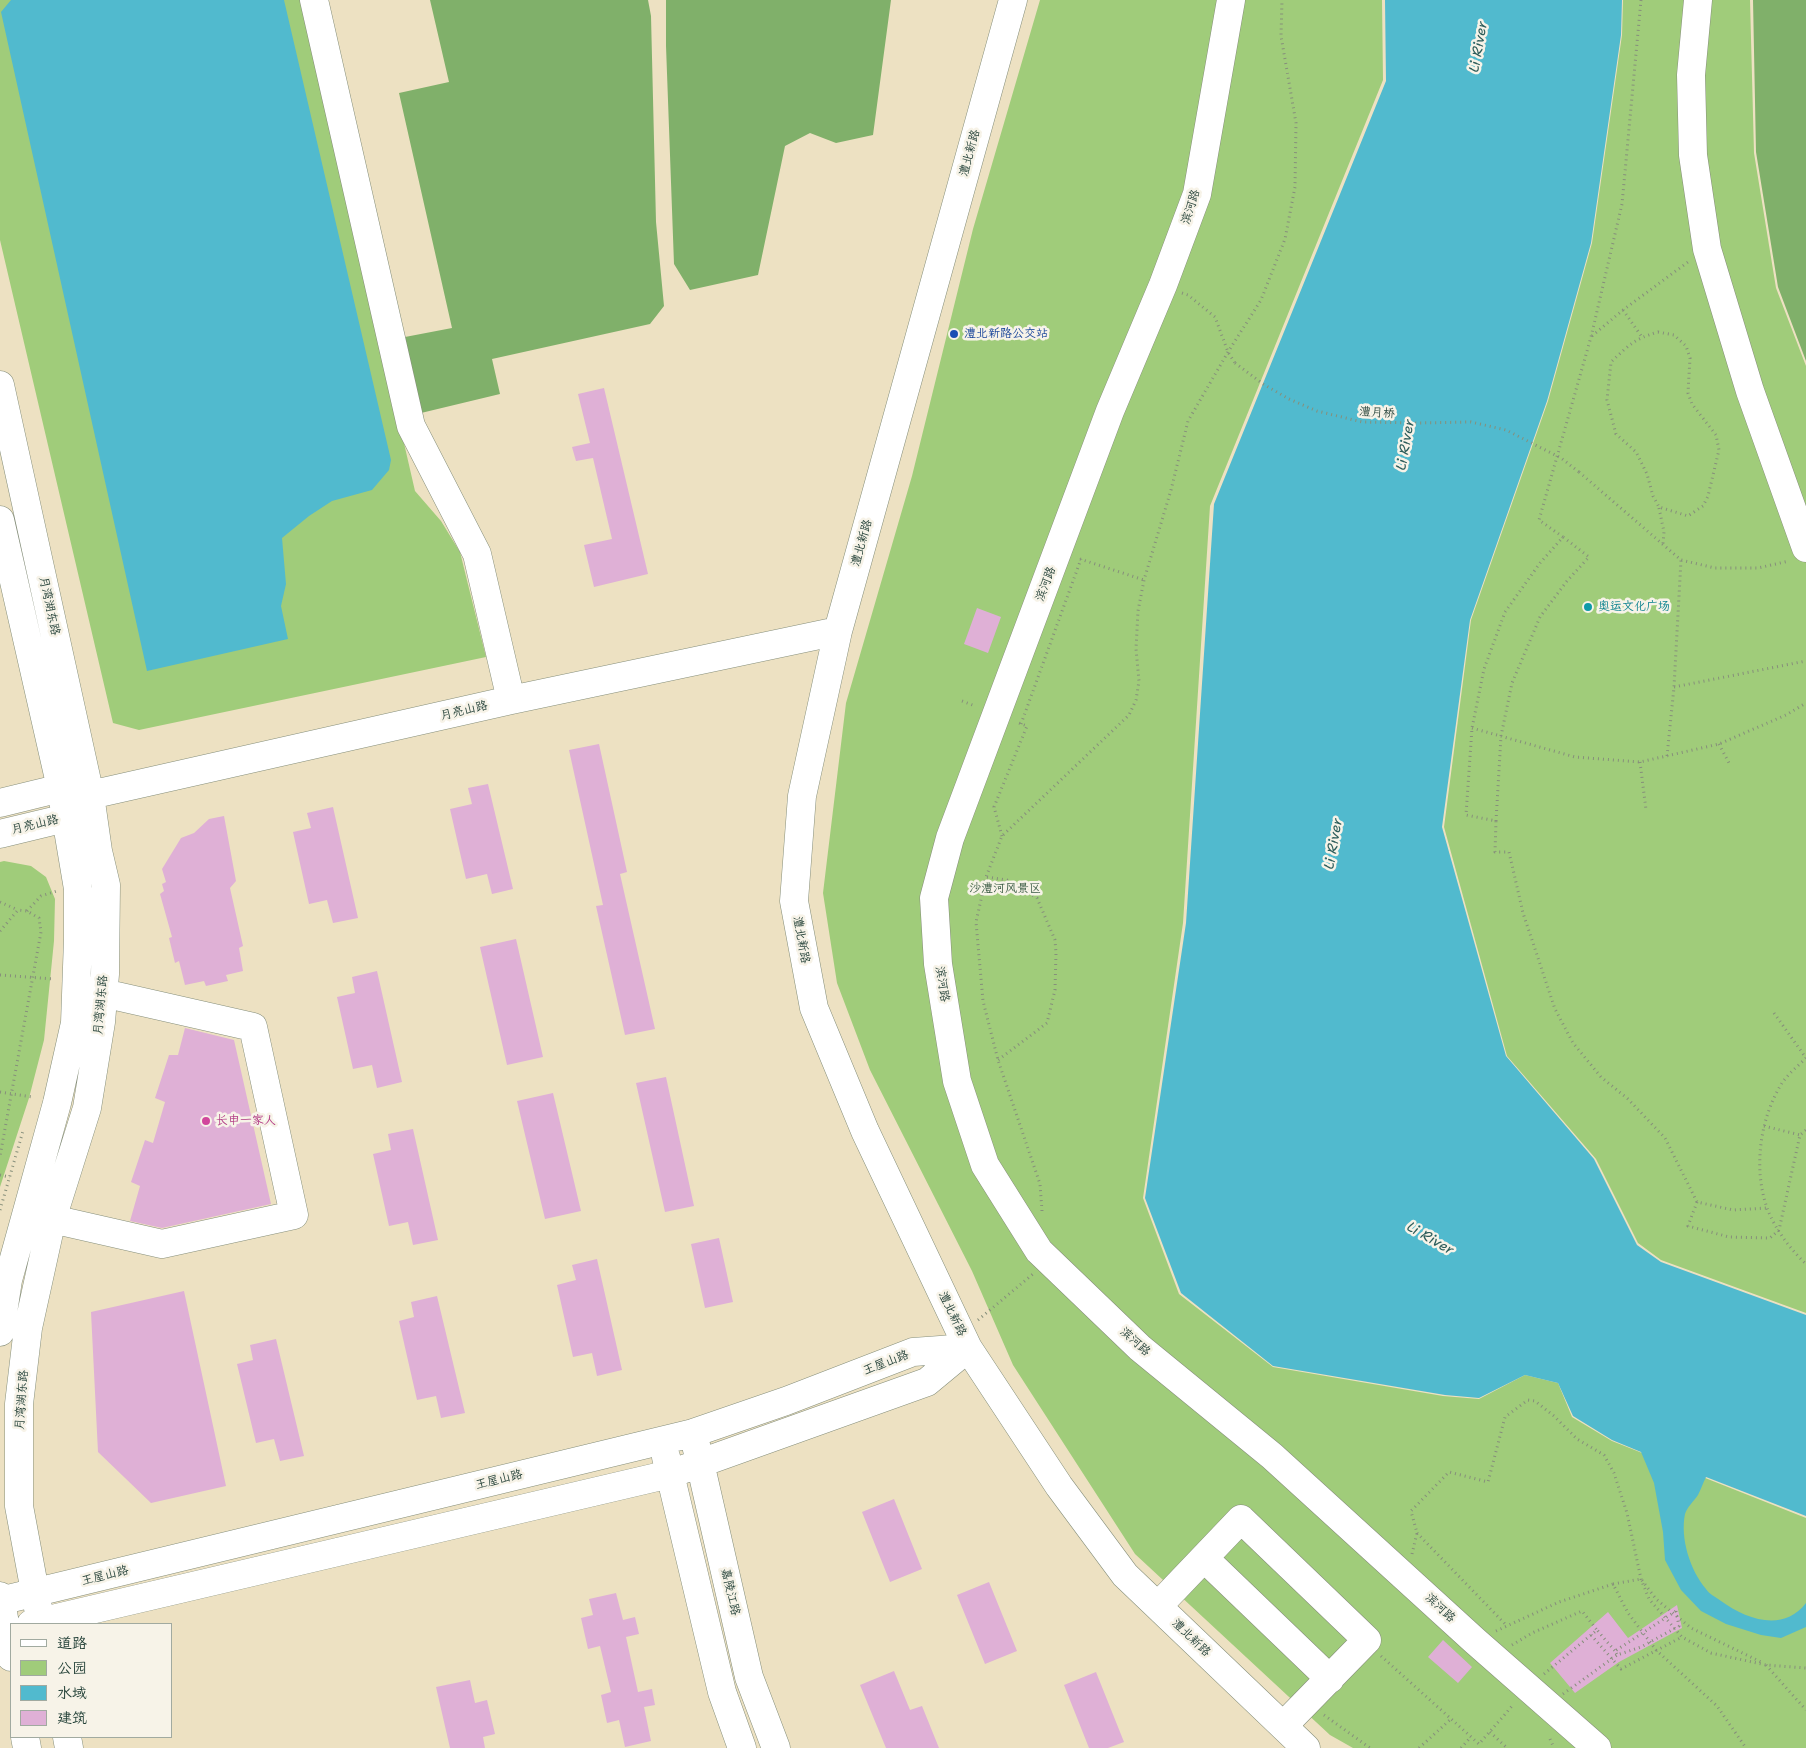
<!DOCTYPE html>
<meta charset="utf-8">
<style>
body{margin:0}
#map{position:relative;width:1806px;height:1748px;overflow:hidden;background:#ede1c2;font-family:"Shantell Sans","LXGW WenKai TC",sans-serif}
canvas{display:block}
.legend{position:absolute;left:10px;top:1623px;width:162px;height:115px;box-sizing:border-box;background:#f7f3e8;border:1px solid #a1aaa0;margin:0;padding:6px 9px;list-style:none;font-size:15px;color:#1f3d34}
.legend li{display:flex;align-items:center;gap:10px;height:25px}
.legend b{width:25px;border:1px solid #a1aaa0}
</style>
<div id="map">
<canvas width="1806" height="1748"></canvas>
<ul class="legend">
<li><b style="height:6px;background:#fff"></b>道路</li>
<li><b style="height:14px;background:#a0cc7a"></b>公园</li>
<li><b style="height:14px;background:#51bace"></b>水域</li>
<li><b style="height:14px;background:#dfb0d6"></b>建筑</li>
</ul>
</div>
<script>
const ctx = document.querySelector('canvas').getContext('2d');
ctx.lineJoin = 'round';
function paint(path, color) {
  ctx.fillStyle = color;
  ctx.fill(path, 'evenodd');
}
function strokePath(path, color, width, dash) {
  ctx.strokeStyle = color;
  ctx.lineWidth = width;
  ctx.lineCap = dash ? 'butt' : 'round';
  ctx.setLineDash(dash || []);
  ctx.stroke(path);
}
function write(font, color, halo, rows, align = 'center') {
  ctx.font = font + ' "Shantell Sans","LXGW WenKai TC",sans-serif';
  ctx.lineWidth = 5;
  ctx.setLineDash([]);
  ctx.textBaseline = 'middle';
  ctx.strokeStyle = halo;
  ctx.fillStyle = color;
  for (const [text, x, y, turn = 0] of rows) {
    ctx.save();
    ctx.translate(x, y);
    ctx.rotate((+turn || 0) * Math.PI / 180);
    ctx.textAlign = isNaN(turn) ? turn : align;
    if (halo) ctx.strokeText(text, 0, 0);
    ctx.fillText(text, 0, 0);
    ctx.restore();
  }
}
const green = new Path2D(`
 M0 0H302L415 491 441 521 460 552 486 657 139 730 113 723 0 240Z
 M1040 0H1382L1383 80 1210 506 1183 923 1143 1198 1179 1294 1273 1367 1443 1396 1479 1399 1525 1375 1558 1383 1572 1417 1612 1441 1806 1518V1748H1353L1330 1735 1135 1554 1013 1365 972 1271 870 1070 837 983 823 893 846 703 912 476 973 229Z
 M1623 0H1750L1754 153 1776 288 1806 366V1313L1661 1260 1638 1243 1596 1159 1507 1056 1444 827 1471 620 1548 401 1592 243 1622 35Z
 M4 861 31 866 46 877 55 899 54 941 44 1040 29 1098 0 1187V862Z`);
const forest = new Path2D(`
 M430 0H648L651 16 656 222 664 306 650 324 492 359 500 394 421 413 405 337 452 328 399 93 449 82Z
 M666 0H891L873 135 836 143 810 133 785 146 758 275 690 290 674 264 666 46Z
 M1753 0H1806V361L1778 287 1756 152Z`);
const water = new Path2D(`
 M11 0H284L391 460 389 470 372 490 332 501 309 516 282 538 286 584 281 606 288 639 147 671 1 12Z
 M1385 0H1622L1621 35 1591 243 1547 401 1470 620 1442 827 1506 1056 1594 1159 1637 1245 1661 1262 1806 1315V1516L1706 1477C1703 1483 1701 1489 1698 1495 1694 1501 1687 1507 1685 1514 1680 1538 1690 1570 1706 1589 1709 1594 1716 1597 1721 1601 1746 1619 1783 1633 1806 1603V1627L1781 1638 1761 1635 1726 1624 1701 1611 1681 1590 1665 1560 1663 1532 1654 1483 1641 1452 1612 1440 1573 1416 1558 1383 1525 1375 1479 1398 1445 1395 1273 1366 1181 1293 1145 1198 1186 923 1214 504 1386 81Z`);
const building = new Path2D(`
 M604 388 648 574 594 587 584 545 612 539 593 458 576 461 572 447 590 443 578 394Z
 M977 608 1001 617 988 653 964 644Z
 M599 744 627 872 620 874 655 1029 625 1035 596 906 603 905 569 750Z
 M488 784 513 889 492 894 487 874 466 879 450 809 472 804 468 788Z
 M333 807 358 918 333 923 327 900 309 904 293 832 311 828 307 813Z
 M224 816 236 881 230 888 243 946 239 948 243 971 226 975 228 981 206 986 204 981 185 985 179 961 175 963 169 938 172 937 160 894 164 891 162 884 166 882 162 869 181 838 194 833 209 819Z
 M516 939 543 1057 507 1065 480 947Z
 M377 971 402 1082 377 1088 372 1065 353 1069 337 997 355 993 352 977Z
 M185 1028 234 1040 271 1204 162 1228 130 1221 140 1186 131 1182 145 1140 153 1143 165 1102 155 1098 169 1055H178Z
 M666 1077 694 1206 665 1212 636 1083Z
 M553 1093 581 1211 545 1219 517 1101Z
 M413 1129 438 1240 413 1245 408 1222 389 1226 373 1154 391 1150 388 1134Z
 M719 1238 733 1302 705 1308 691 1244Z
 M597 1259 622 1370 597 1376 592 1353 573 1357 557 1285 576 1280 572 1265Z
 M184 1291 226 1486 151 1503 98 1452 91 1312Z
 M437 1296 465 1413 441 1418 436 1396 417 1400 399 1321 414 1317 411 1302Z
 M276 1339 304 1456 280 1461 274 1439 256 1443 237 1364 253 1360 250 1345Z
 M894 1499 922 1569 890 1582 862 1512Z
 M989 1582 1017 1651 985 1664 957 1595Z
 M616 1593 623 1620 635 1617 639 1634 626 1637 638 1692 652 1689 655 1705 644 1707 651 1741 625 1747 619 1720 607 1723 601 1695 611 1692 600 1646 588 1649 581 1618 593 1615 589 1599Z
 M1677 1605 1682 1628 1619 1662 1575 1693 1550 1663 1608 1612 1628 1638Z
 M1443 1640 1472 1667 1458 1683 1428 1657Z
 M894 1671 910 1710 922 1706 939 1748H886L860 1685Z
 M1096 1672 1124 1742 1108 1748H1089L1064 1685Z
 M470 1680 475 1703 487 1700 495 1734 483 1737 485 1748H450L436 1687Z`);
const path = new Path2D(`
 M1641 0 1622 204 1591 337 1539 520 1563 537 1540 563 1505 612 1484 669 1472 728 1466 815 1496 821 1495 852H1509L1523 913 1555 1009 1573 1043 1601 1077 1628 1099 1665 1138 1697 1202 1733 1210 1767 1208
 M1182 293 1188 295 1215 317 1228 352 1235 363
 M1623 310 1642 337
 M1658 332 1674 335 1686 346 1690 358 1688 393 1692 404 1716 435 1719 450 1708 496 1703 506 1688 516 1659 507 1653 496 1647 474 1636 452 1616 434 1607 400 1611 362C1629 345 1634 339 1658 332Z
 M1592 336 1623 310 1688 262
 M1579 472 1681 560 1715 568H1758L1789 561
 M1659 508 1664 532 1663 544
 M1080 559 1144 580
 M1674 687 1806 661
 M962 701 975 706
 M1021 724 1081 559
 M1472 728 1575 757 1640 762 1719 744 1786 715 1806 703
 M1719 744 1729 763
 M1667 756 1674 687 1681 560
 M1640 762 1646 810
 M1496 821 1501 736 1512 683 1540 617 1567 581 1589 557 1563 537
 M1002 836 994 807 1027 726 1016 722
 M987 877 1007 880 1037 898 1055 940 1056 953 1055 990 1047 1023 998 1060
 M0 902 18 910
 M27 911 41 896 57 891
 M0 931 18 910 27 911 39 918 41 932 0 1156
 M0 975 54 979
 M1774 1013 1806 1058
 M1806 1058C1798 1066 1788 1074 1782 1083 1760 1118 1753 1168 1767 1208 1775 1229 1790 1249 1806 1264
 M0 1092 33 1097
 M1764 1126 1800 1135
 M0 1175 10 1177
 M1697 1202 1688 1226 1729 1237 1770 1238 1779 1230 1800 1135 1806 1130
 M0 1210 23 1131
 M1042 1211 1040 1184 998 1060 983 1001 976 922 986 877 1002 836 1129 715 1136 700 1139 681 1136 649 1138 611 1144 580 1171 490 1188 421 1228 352 1261 300 1285 239 1295 187 1296 123 1281 36 1282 0
 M978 1320 1033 1274
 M1417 1533 1507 1626
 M1412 1554 1417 1533 1411 1511 1449 1472 1488 1482 1505 1417 1528 1400 1535 1401 1554 1416 1577 1439 1604 1455 1614 1473 1627 1513 1641 1579 1649 1599 1682 1637 1711 1653 1766 1665 1806 1668
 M1613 1584 1641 1579 1656 1599 1691 1628 1761 1662
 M1496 1631 1559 1602 1613 1584 1628 1613 1656 1650 1717 1706 1746 1748
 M1591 1635 1621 1669 1682 1637
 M1512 1645 1532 1633 1582 1611 1597 1630
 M1381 1656 1479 1744 1513 1705
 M1766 1665 1806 1710
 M1544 1674 1597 1630 1615 1651
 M1324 1715 1370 1748
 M1490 1732 1507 1748
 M1550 1739 1554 1748
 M1419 1748 1451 1719
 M1461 1748 1471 1737`);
const minor = new Path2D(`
 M314 0 411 426 477 554 511 700
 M1013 0 838 631 802 796 794 901 814 1008 865 1131 968 1348 1059 1486 1125 1575 1306 1748
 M1231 0 1197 194 1163 285 1110 411 950 838 934 898 938 964 957 1081 985 1165 1039 1251 1140 1348 1272 1456 1475 1641 1597 1748
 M1698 0 1691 75 1693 155 1707 249 1750 391 1806 548
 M0 385 90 795 98 851 106 885 105 974 101 1022 87 1108 52 1219 28 1328 19 1404V1506L41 1624
 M0 520 61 788 78 889V939L75 1023 57 1103 8 1280 0 1332
 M0 803 61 788 90 795 511 700 838 631
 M0 834 66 818 78 806
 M52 1219 162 1244 294 1215 253 1027 103 993
 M696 1445 749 1677 776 1748
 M666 1457 722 1692 742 1748
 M1204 1558 1330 1679
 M0 1596 11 1657
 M0 1601 693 1433 786 1401 913 1352 968 1348
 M1158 1606 1241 1519 1367 1640 1283 1726
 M31 1624 670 1474 927 1382 968 1348
 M25 1737 27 1748
 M67 1737 69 1748`);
const pathBridge = new Path2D(`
 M1235 363 1263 384 1289 399 1317 411 1362 422 1418 423 1471 422 1506 430 1561 458 1579 472
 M1676 1611 1679 1626 1641 1647 1617 1655 1615 1651Z
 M1563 1694 1617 1655`);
const markers = [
 [954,334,5,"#1a4fb4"],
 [1588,607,5,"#0f9aa8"],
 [206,1121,5,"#d1479c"]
];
const streetNames = [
 ["澧北新路",970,153,-75],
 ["滨河路",1191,207,-72],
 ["澧月桥",1377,413,4],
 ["澧北新路",862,543,-74],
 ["滨河路",1046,584,-69],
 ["月湾湖东路",49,606,78],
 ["月亮山路",464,711,-13],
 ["月亮山路",35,825,-13],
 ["澧北新路",801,940,80],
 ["滨河路",942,984,81],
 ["月湾湖东路",101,1005,-85],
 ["澧北新路",952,1314,64],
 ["滨河路",1135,1342,42],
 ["王屋山路",886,1363,-21],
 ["月湾湖东路",22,1400,-86],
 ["王屋山路",499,1480,-14],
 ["王屋山路",105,1576,-14],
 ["嘉陵江路",730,1592,77],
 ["滨河路",1440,1608,43],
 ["澧北新路",1191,1638,44]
];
const transitNames = [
 ["澧北新路公交站",964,334]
];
const cultureNames = [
 ["奥运文化广场",1598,607]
];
const parkNames = [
 ["沙澧河风景区",1005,889]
];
const hotelNames = [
 ["长申一家人",216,1121]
];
const waterNames = [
 ["Li River",1479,47,-80],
 ["Li River",1406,445,-80],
 ["Li River",1334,844,-80],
 ["Li River",1430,1239,30]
];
paint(green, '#a0cc7a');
paint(forest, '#80b06a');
paint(water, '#51bace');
paint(building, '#dfb0d6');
strokePath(minor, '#868f7b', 29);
strokePath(path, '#868f7b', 3, [1, 4]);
strokePath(minor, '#fff', 28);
strokePath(pathBridge, '#868f7b', 3, [1, 4]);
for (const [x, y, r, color] of markers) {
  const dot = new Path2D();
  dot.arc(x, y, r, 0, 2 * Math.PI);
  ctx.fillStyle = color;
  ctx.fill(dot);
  strokePath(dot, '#f7f3e8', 2);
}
write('12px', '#1f3d34', '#f7f3e8', streetNames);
write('12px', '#164399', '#f7f3e8', transitNames, 'left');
write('12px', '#0d838f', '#f7f3e8', cultureNames, 'left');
write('12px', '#395a42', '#f7f3e8', parkNames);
write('12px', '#b23c85', '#f7f3e8', hotelNames, 'left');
write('italic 14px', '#2c5c5a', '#f7f3e8', waterNames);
</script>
